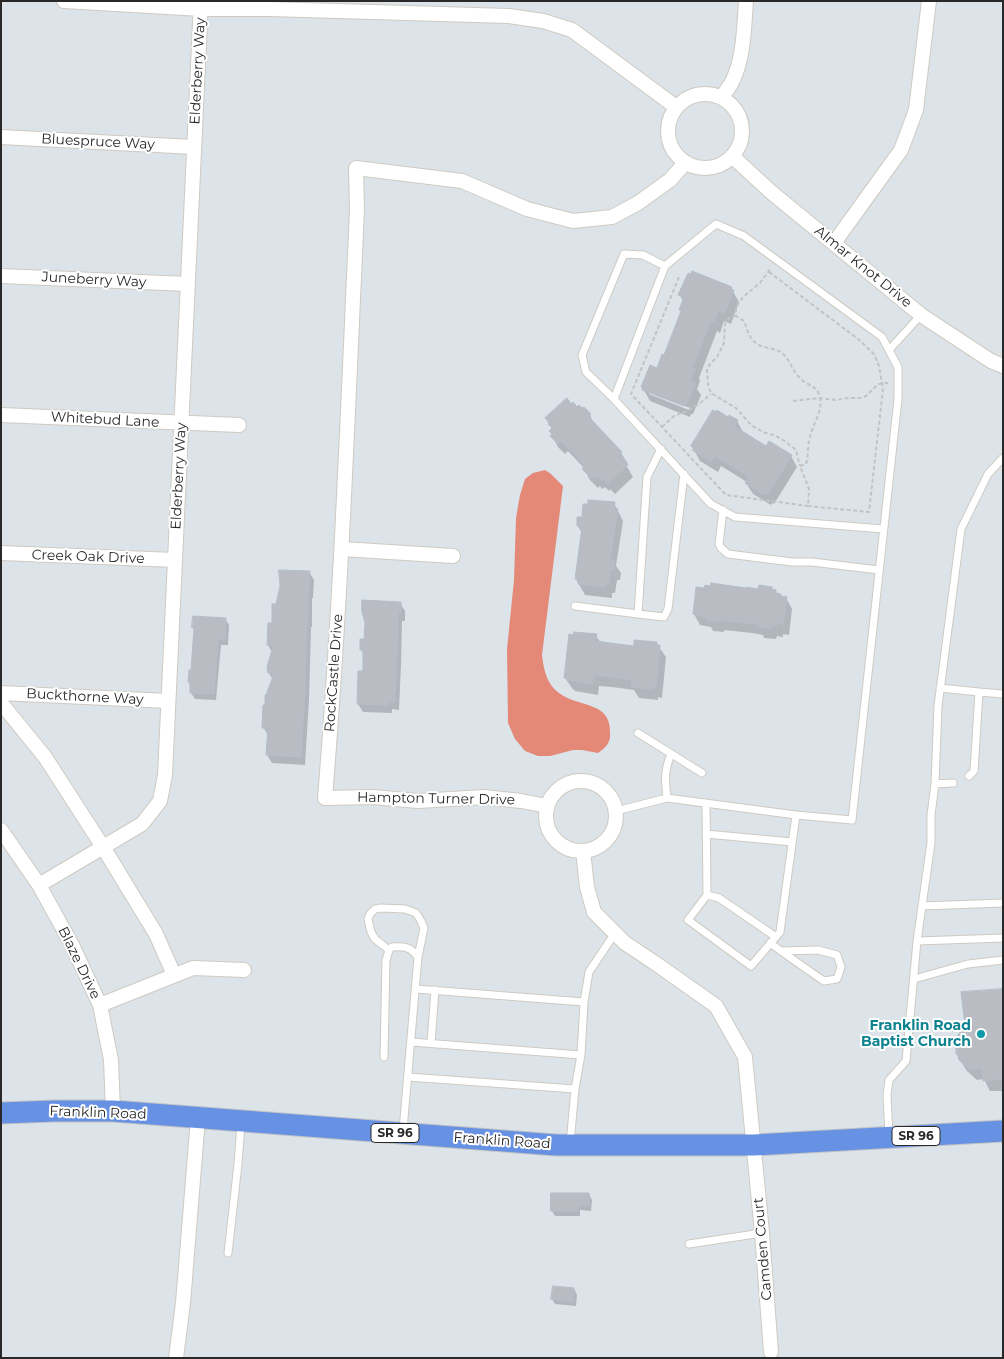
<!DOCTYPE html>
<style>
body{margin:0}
#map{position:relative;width:1004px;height:1359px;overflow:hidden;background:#dce4ea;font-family:Montserrat,sans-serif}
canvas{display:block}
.frame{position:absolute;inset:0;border:2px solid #292929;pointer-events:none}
</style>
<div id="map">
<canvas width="1004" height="1359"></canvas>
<div class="frame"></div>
</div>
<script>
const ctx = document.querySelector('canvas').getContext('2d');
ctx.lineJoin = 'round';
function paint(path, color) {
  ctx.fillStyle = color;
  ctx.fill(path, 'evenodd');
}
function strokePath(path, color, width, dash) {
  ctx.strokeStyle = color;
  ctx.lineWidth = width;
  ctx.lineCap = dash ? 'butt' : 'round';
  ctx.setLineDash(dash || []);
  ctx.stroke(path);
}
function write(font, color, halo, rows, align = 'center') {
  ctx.font = font + ' Montserrat,sans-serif';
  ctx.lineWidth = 4;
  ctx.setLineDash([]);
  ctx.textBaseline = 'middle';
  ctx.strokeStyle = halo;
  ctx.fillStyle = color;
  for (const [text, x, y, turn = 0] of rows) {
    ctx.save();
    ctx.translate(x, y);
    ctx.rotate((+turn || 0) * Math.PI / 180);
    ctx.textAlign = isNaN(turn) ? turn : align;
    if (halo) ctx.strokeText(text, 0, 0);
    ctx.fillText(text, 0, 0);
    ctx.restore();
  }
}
const water = new Path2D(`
 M545 470 551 474 563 486 542 655C544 671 547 686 562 695 580 707 610 702 610 731 611 742 607 747 598 753L582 750H573L550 756H538L525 751 515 739 508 723 507 649 514 580 516 518 520 495 525 479 533 473Z`);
const shadow = new Path2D(`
 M731 288 739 302 731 324 724 321 720 333 717 331 699 378 700 381 697 389 701 395 693 414H691L690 417 650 401 644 390 665 357 682 312 684 302 679 294ZM649 392 690 408 689 410 649 394Z
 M571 405 590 415 595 426 621 453 628 464 626 465 633 477 615 494 610 489 609 491 605 487 602 489 600 486 598 488 590 480 584 469H585L568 451 565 454 558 447 552 436V429L546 419Z
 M728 419 737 421 743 432 766 448 791 456 797 467 774 504 772 503 771 505 753 494 746 483 747 482 721 466 718 472 700 461 694 450 692 446Z
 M614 503 623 521 616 566 621 573 620 580H617L615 593H612V598L585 595 576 579 582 533 578 526 583 518Z
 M309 572 314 580 313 598H312V627H311L309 700 305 765 272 763 267 755 268 735 263 727 266 706 273 680 269 673 272 652 268 645 277 606Z
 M771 588 782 597 786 598 792 609 789 635 783 634V637L777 636 776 639 764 638 763 635 752 633 724 630V632L713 631 711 627 700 625 694 614 759 590Z
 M400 603 405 611V621H402L401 665 399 710 392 709V713L363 712 358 704 364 672V655L361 649 366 641Z
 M225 619 229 625 228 645H221L216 700 195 699 191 693V685L189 682 192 671 195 630 193 627Z
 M596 636 601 643 635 647 656 643 666 657 662 698 658 697V700L639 698 634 690 612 687 599 686 598 695 575 691 572 688 565 678Z
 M1003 990V1091H990L984 1079 977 1080 967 1071 960 1060Z
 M589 1194 592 1200 591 1211 580 1210V1216H555L552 1211Z
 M574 1289 577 1295 576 1306 555 1304 552 1299Z`);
const building = new Path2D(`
 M692 271 732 287 731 289 734 290 725 313 718 311 714 322 711 321 692 368 695 369 690 382 695 383 687 404H685L684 406 642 390 643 388 641 387 650 365 657 368 662 354 664 355 681 311 679 310 684 297 678 295 688 273 691 274Z
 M567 398 571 404 573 402 577 407 579 405 582 408 584 407 591 414 588 416 622 452 620 454 628 465 608 484 603 479 602 481 598 476 595 479 593 476 591 478 582 469 585 466 571 451 561 441 558 444 550 436 552 434 549 431 552 428 548 424 550 423 545 418Z
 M713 410 716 412 717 410 728 417 729 415 738 420 734 426 766 446 769 441 792 455 768 494 765 493 764 495 745 483 749 477 715 456 711 462 692 450 694 449 691 446Z
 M588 500 615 502 614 508 618 509 610 560H615L614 570 611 569 609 583 606 582V587L578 584V579H575L582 527 577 526V517H582L583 504H588Z
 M279 570 310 571 309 590H308V620H307L305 691 301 757 266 755 268 728H262L263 705H265V695H266L274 674 268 673 267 667 273 646 267 645 268 623H272V604H276L280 586Z
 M711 583 746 588V587L758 589 759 585 772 587V589L776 590V593L781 594V596L787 597 783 624 777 623V626L771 625V629L757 627V624L745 623 718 620V622L706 620V617L693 614 696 587 704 588 705 585 710 586Z
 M362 600 401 602V613H398L397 656 395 702H388V705L357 704 358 671H363V650H360V639H364L365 623 362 612Z
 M193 616 226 618 225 639H218L214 694 190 693V683L188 682 189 670H191L194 628H192Z
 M574 632 597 634 596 641 610 643 634 646V640L657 642V645H660L656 687H652V689L631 687 632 680 605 676H593L592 684 567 680V678H564L569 634 573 635Z
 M1003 989V1079L983 1081 981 1068 970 1070 959 1060 958 1055 956 1054V1038L965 1025 961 992Z
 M551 1193H589V1206L578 1205V1211H551Z
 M553 1286 574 1288 573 1302 551 1299Z`);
const path = new Path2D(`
 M769 272 858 339 874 354 879 366 883 389 869 512 808 506 809 489 800 466 806 464C809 455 807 446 810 437 813 422 826 408 818 392 814 385 805 384 800 378 791 370 790 357 779 351 774 349 769 348 764 347 750 343 748 332 744 321L736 316V309L738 304 743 297 760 283 771 268
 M679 277 631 394 726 495 808 506
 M736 316 730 317 725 324 724 343 717 357 710 364 707 370 708 385 711 393 736 408 751 425 763 432 776 436 786 442 796 450 800 466
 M793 401 820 398 836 400 848 398H861L866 396 878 384 888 383
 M662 427 674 416 687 411 699 404 711 394`);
const service = new Path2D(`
 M889 350 921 315
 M614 399 586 372 582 355 624 254 643 255 665 266
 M723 510 719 544 721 548 728 554 792 562H812L879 570
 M575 606 638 614 647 477 661 449
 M638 614 664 617 668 609 684 474
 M940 688 979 692
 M638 733 702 773
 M969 776 974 771 979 692 1003 694
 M935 784 938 706 961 529 988 474 1003 458
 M667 798C665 780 664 771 671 754
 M706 803 707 895 688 920 751 966 780 932 796 815
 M616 811 667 798 796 815 852 820 898 399V367L882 337 744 236 716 224 665 266 614 399 711 504 735 517 883 529
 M706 834 792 842
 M707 895 719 898 776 937
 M922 906 1003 903
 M917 941 1003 938
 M770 943C788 956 806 969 824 981L837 979 841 967 837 955 818 950 781 951
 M389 950 375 939 371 932 368 919 370 914 375 909 381 908 405 909 416 913 421 921 424 928 418 957
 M914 979 968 964 1003 960
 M416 989 584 1002
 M411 1042 581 1055
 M431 1043 435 990
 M384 1057 386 960 389 950 392 947C404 946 411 947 418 957L403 1130
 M408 1077 575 1089
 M889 1135 887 1095 889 1080 906 1061 917 941 931 843V815L935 784 953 783
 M570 1144 575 1089 581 1055 584 1002 589 972 615 933
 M689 1244 762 1233
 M228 1253 238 1164 241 1124`);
const minor = new Path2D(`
 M64 1 201 9H269L509 16 543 21 572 30 676 107
 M668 131a37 37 0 1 1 74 0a37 37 0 1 1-74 0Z
 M722 97C725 93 728 88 731 84 744 60 744 28 746 1
 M1 137 194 147
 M732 156 771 192 921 315 991 361 1003 366
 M834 243 901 150 916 110 929 1
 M1 276 188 284
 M1 415 239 425
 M342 549 453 556
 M1 553 175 560
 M1 693 168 701
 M1 703 45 757 103 847 156 934 174 975
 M546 816a35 35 0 1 1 70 0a35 35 0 1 1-70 0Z
 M547 806 521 801 484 797 418 801 373 797 325 798C341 602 348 406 357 210L356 168 462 181 527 209 573 221 612 217 638 203 670 180 685 163
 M1 830 39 885 72 945 100 1005 111 1060 113 1111
 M583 851 587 887 594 912 625 943 655 963 716 1006 745 1057 762 1233 771 1352
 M39 885 142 824 160 801 165 775 201 1
 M100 1005 193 968 244 970
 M176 1358 183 1303 198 1118`);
const primary = new Path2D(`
 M1 1113 54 1111H113L556 1145H754L1003 1131`);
const markers = [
 [981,1034,5,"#0f9aa8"]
];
const shields = [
 [395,1133,48],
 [916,1136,48]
];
const shieldNames = [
 ["SR 96",395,1133],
 ["SR 96",916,1136]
];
const streetNames = [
 ["Elderberry Way",198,71,-87],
 ["Bluespruce Way",98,142,3],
 ["Almar Knot Drive",863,267,39],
 ["Juneberry Way",94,280,3],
 ["Whitebud Lane",105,420,3],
 ["Elderberry Way",179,476,-87],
 ["Creek Oak Drive",88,557,2],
 ["RockCastle Drive",334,673,-86],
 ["Buckthorne Way",85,697,3],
 ["Hampton Turner Drive",436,799,1],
 ["Blaze Drive",79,963,64],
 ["Franklin Road",98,1113,2],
 ["Franklin Road",502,1141,4],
 ["Camden Court",763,1249,-95]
];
const cultureNames = [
 ["Franklin Road",971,1026],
 ["Baptist Church",971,1042]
];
paint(water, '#e48878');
paint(shadow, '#0003');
paint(building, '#b9bdc3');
strokePath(building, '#b6bdc5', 1);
strokePath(service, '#cfcac1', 9);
strokePath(minor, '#cfcac1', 16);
strokePath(primary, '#c3c3c3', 23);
strokePath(path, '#c3c3c3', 2, [4, 2.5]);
strokePath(service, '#fff', 7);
strokePath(minor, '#fff', 14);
strokePath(primary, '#6792e4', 21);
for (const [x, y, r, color] of markers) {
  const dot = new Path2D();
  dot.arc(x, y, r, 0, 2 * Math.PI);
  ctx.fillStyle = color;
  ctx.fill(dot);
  strokePath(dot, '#fff', 2);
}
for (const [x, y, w] of shields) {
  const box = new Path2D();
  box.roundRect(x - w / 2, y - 9.5, w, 19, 4);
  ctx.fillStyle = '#fff';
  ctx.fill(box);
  strokePath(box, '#292929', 1);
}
write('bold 12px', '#292929', null, shieldNames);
write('14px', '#292929', '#fff', streetNames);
write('bold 14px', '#0d838f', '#fff', cultureNames, 'right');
</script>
